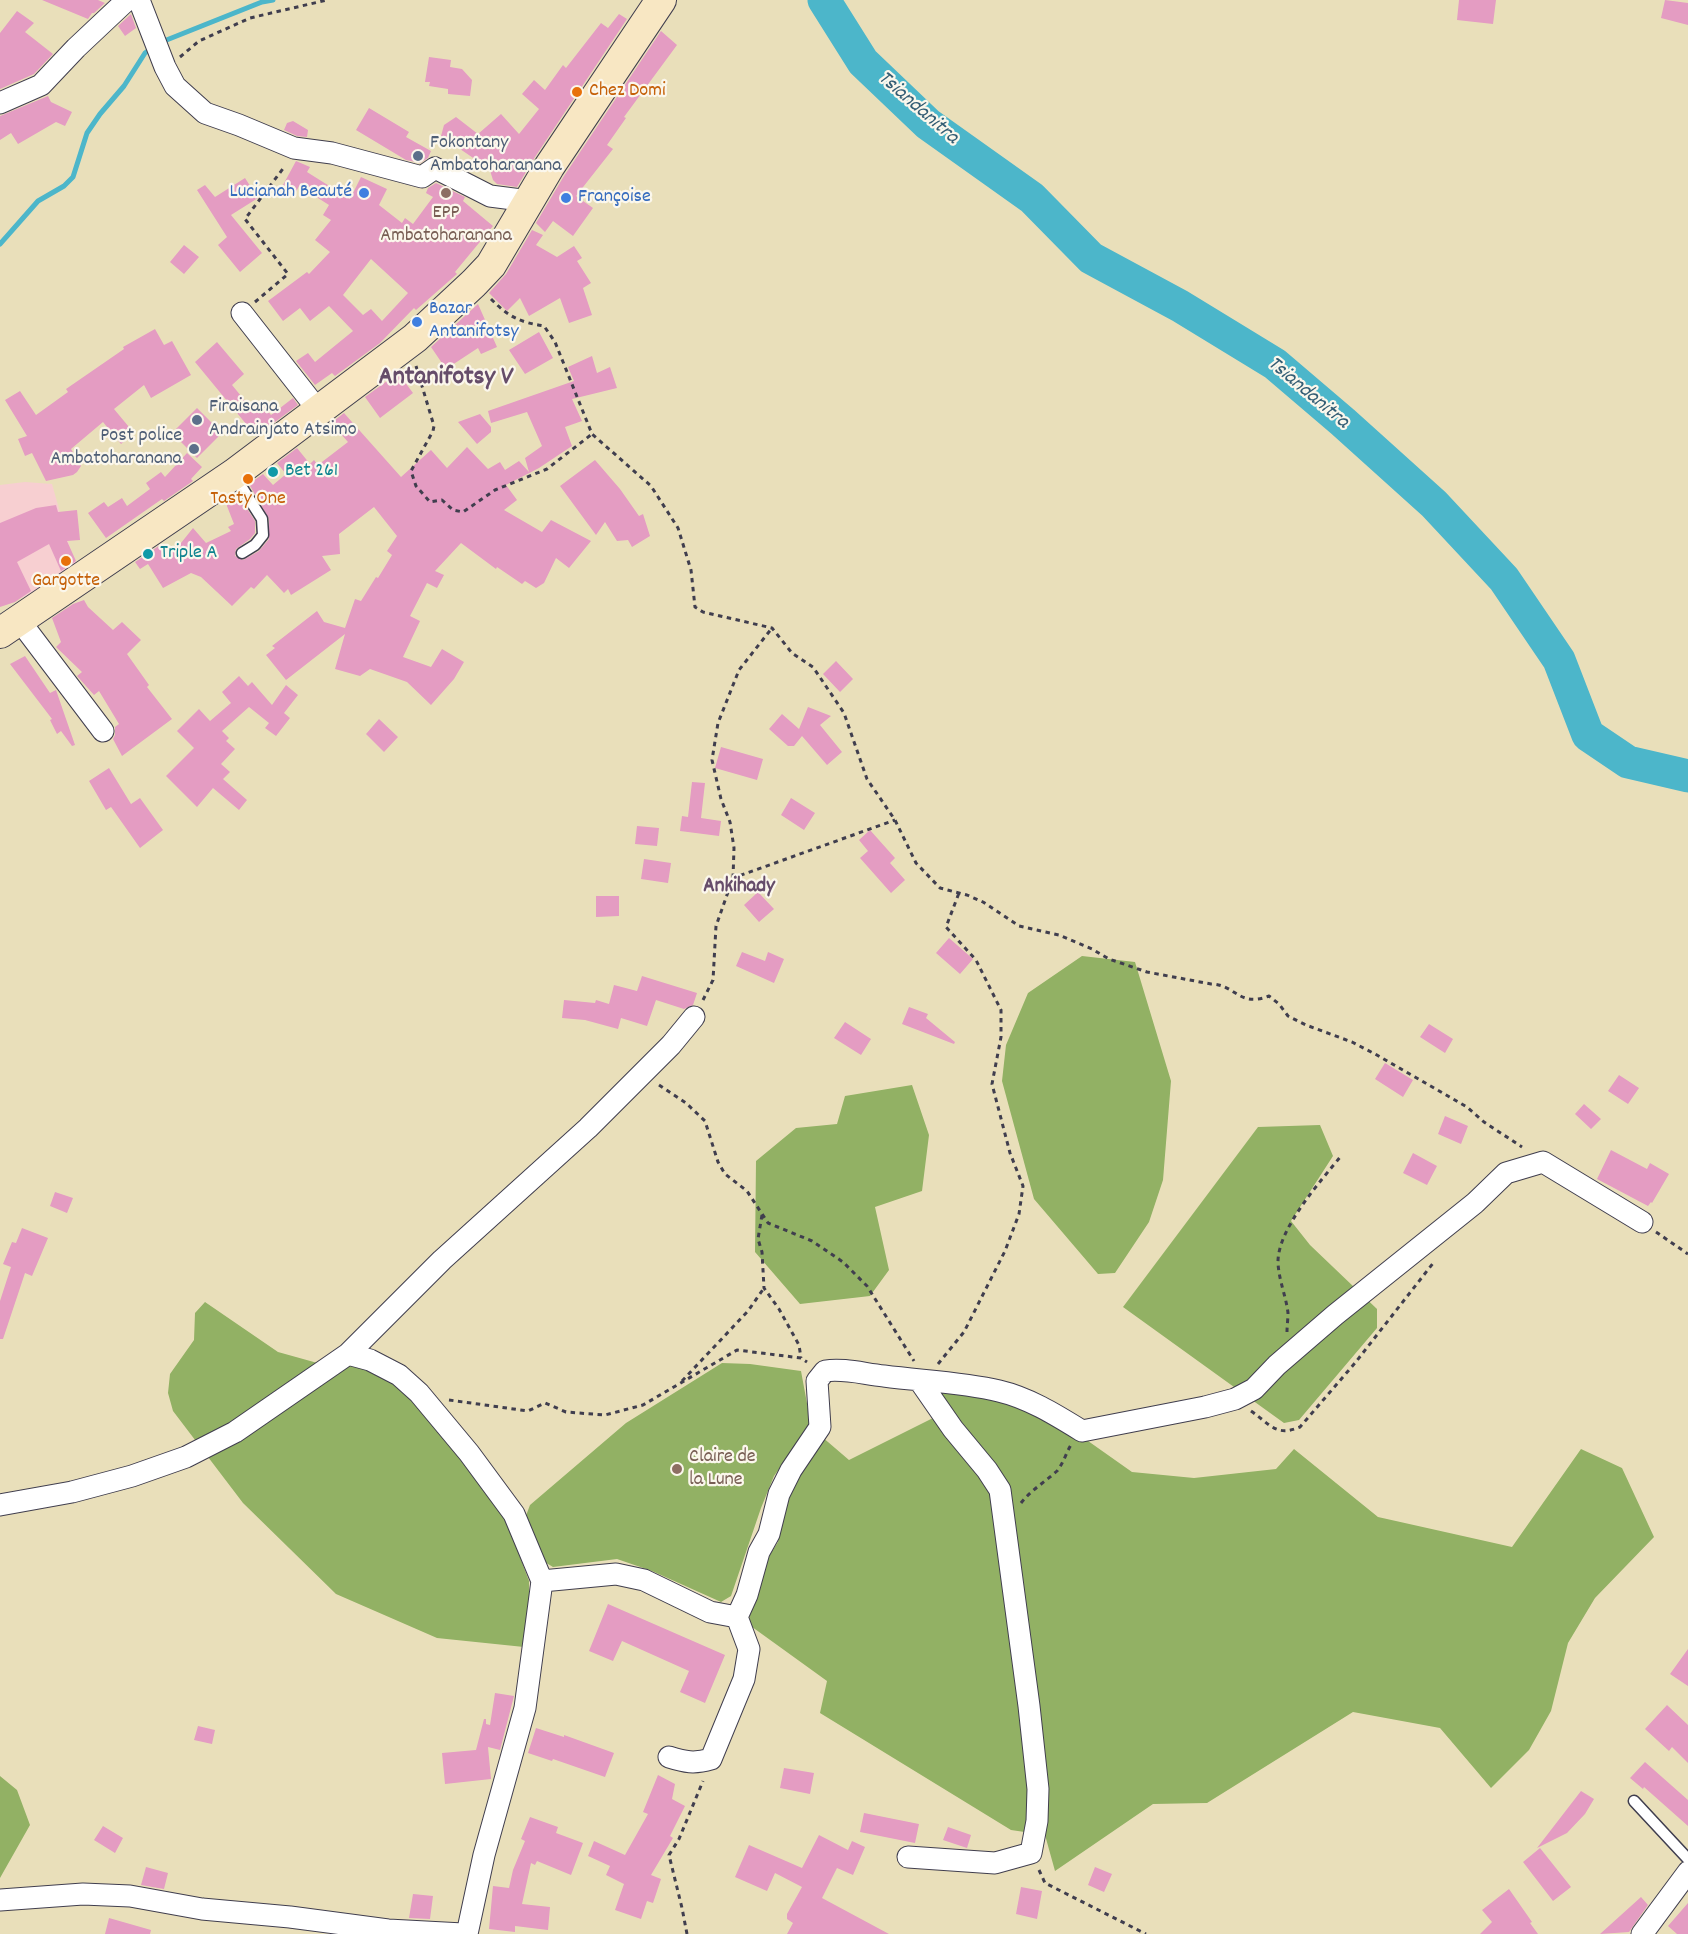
<!DOCTYPE html>
<meta charset="utf-8">
<style>
body{margin:0}
canvas{display:block;background:#e9dfba}
</style>
<canvas width="1688" height="1934"></canvas>
<script>
const ctx = document.querySelector('canvas').getContext('2d');
ctx.lineJoin = 'round';
function paint(path, color) {
  ctx.fillStyle = color;
  ctx.fill(path, 'evenodd');
}
function strokePath(path, color, width, dash) {
  ctx.strokeStyle = color;
  ctx.lineWidth = width;
  ctx.lineCap = dash ? 'butt' : 'round';
  ctx.setLineDash(dash || []);
  ctx.stroke(path);
}
function write(font, color, halo, rows, align = 'center') {
  ctx.font = font + ' Dekko,sans-serif';
  ctx.lineWidth = 4.5;
  ctx.setLineDash([]);
  ctx.textBaseline = 'middle';
  ctx.strokeStyle = halo;
  ctx.fillStyle = color;
  for (const [text, x, y, turn = 0] of rows) {
    ctx.save();
    ctx.translate(x, y);
    ctx.rotate((+turn || 0) * Math.PI / 180);
    ctx.textAlign = isNaN(turn) ? turn : align;
    if (halo) ctx.strokeText(text, 0, 0);
    ctx.fillText(text, 0, 0);
    ctx.restore();
  }
}
const built = new Path2D(`
 M25 482 52 484 70 548 77 565 63 575 22 598 0 552V485Z`);
const forest = new Path2D(`
 M1082 956 1135 962 1171 1081 1163 1180 1149 1222 1115 1273 1098 1274 1034 1199 1002 1081 1006 1045 1028 993Z
 M912 1085 929 1135 922 1191 875 1207 889 1270 870 1296 800 1304 755 1252 756 1161 796 1128 837 1124 845 1096Z
 M1320 1125 1333 1156 1291 1221 1310 1245 1377 1309V1328L1299 1420 1284 1423 1123 1307 1258 1127Z
 M205 1302 278 1352 321 1364 337 1358 404 1383 505 1517 529 1581V1614L524 1647 437 1638 336 1594 243 1503 173 1411 168 1393 170 1374 194 1340 195 1313Z
 M722 1363 750 1364 801 1371 811 1425 774 1476 761 1508 731 1596 721 1602 652 1571 617 1559 553 1567 543 1561 524 1521 530 1505 626 1423Z
 M927 1382 979 1392 1064 1424 1132 1472 1194 1478 1276 1469 1294 1449 1378 1517 1512 1547 1581 1449 1622 1468 1654 1537 1595 1598 1568 1643 1551 1711 1529 1750 1491 1788 1440 1728 1353 1712 1207 1803 1153 1804 1055 1871 1045 1835 1011 1830 820 1713 827 1681 748 1624 759 1572 778 1542 783 1502 821 1436 849 1460 943 1413Z
 M0 1776 17 1790 30 1825 0 1878Z`);
const stream = new Path2D(`
 M159 43 262 2 273 0
 M0 244 38 201 64 186 73 177 87 133 100 114 124 86 145 53 152 48`);
const river = new Path2D(`
 M824 0 863 62 928 124 1032 198 1091 258 1180 306 1275 364 1343 422 1434 504 1504 579 1559 660 1588 735 1628 762 1688 776`);
const building = new Path2D(`
 M42 0H98L105 3 94 13H92L88 19Z
 M1459 0H1496L1493 24 1457 20Z
 M1665 0 1688 3V25L1661 18Z
 M17 11 34 23 25 32 53 54 34 74 0 89V33Z
 M131 14 136 28 125 36 118 26Z
 M619 14 627 19 535 157 517 187 497 184 493 180 486 158 482 164 441 136 444 125 456 117 478 134 501 114 519 134 539 109 522 94 534 80 545 90 563 65 566 68 601 23 608 28Z
 M661 31 677 45 624 117 626 118 607 145 613 149 576 196 593 208 573 236 553 221 545 232 536 223 564 176Z
 M429 57 451 60 450 67 462 69 472 80 470 96 448 94V89L429 86 430 82H425Z
 M48 96 51 102 72 112 65 126 56 122 18 144 11 133 0 140V116Z
 M369 108 409 132 406 137 431 151 428 158 420 163 406 160 356 130Z
 M293 121 308 130 307 137 297 136 284 130 287 123Z
 M296 161 310 167 307 172 350 199 361 177 387 189 379 205 402 223 405 218 413 224 433 197 426 193 428 188 436 183 465 197 463 201 493 226 455 272 457 274 416 310 414 308 380 343 335 376 332 373 315 385 296 361 308 353 315 362 353 331 329 306 310 321 300 308 283 321 268 301 307 272 309 274 330 252 315 240 331 220 323 215 329 205 299 186 296 192 283 185ZM371 259 408 293 382 321 371 309 363 315 343 295Z
 M245 178 258 198 231 215 262 253 240 272 218 245 227 237 197 190 205 185 215 197Z
 M532 230 543 235 536 245 557 257 574 246 582 258 577 261 591 283 583 288 592 315 569 323 560 298 529 316 520 298 507 311 489 293 506 274Z
 M184 245 199 257 184 274 170 262Z
 M478 304 497 347 481 354 478 348 446 369 431 347Z
 M155 329 164 345 172 341 191 375 151 398 144 385 114 409 134 433 121 444 103 422 71 449 81 466 77 472 73 475 46 481 32 453 25 456 18 439 27 436 5 400 20 391 36 415 68 392 66 389 124 349 123 347Z
 M539 332 553 358 525 374 509 350Z
 M217 342 244 374 232 385 251 408 260 401 271 415 293 398 298 405 256 436 195 362Z
 M592 356 597 373 610 367 617 388 572 399 582 421 565 427 572 446 539 468 506 485 517 500 504 510 542 532 551 520 591 541 569 568 556 558 544 583 536 588 525 581 522 584 497 567 496 569 461 543 435 571 444 575 437 588 427 583 410 616 420 621 403 657 431 667 442 649 464 662 454 679 431 705 407 682 370 669 360 676 335 669 345 634 286 680 266 655 275 648 272 646 317 611 324 622 345 628 355 599 361 601 376 577 378 578 392 555 387 551 397 536 374 507 339 534 340 554 322 556 331 570 291 595 288 589 284 593 267 575 254 589 251 587 232 606 201 577 191 573 163 588 148 564 140 569 135 562 160 545 164 551 181 543 193 528 206 543 231 531 228 527 234 524 225 501 237 493 255 521V533L250 539 236 549 235 556 243 560 259 551 269 539V519L249 484 263 474 273 485 286 474 277 463 297 448 310 464 314 460 318 465 348 442 331 423 344 413 401 477 431 450 447 468 467 447 488 469 500 462 505 470 519 461 529 472 525 458 542 446 527 412 491 423 488 411 574 381 568 367Z
 M398 373 413 393 380 418 365 397Z
 M197 408 222 433 197 458 172 433Z
 M480 414 491 427V432L477 444 458 422Z
 M187 453 202 467 191 479 193 481 164 501 162 499 106 538 88 513 104 502 108 507 122 498 127 506 150 489 146 483 161 472 165 477Z
 M595 460 620 489 639 516 643 514 650 536 632 547 628 540 617 541 605 522 596 535 560 486Z
 M56 505 58 512 77 510 80 540 67 541 76 561 61 571 49 544 17 562 31 591 15 602 0 607V523L36 508Z
 M84 600 88 607 113 630 122 622 141 640 127 654 149 685 147 687 172 719 122 756 113 739 115 735V727L119 724 99 691 94 695 77 676 82 672 56 647 61 642 52 618 73 604Z
 M25 656 50 693 56 690 75 745 72 746 61 731 57 734 50 720 52 719 10 664Z
 M836 661 853 679 840 692 823 674Z
 M239 676 248 686 252 682 272 705 286 685 298 695 284 713 290 718 276 736 265 728 269 723 249 707 222 731 229 738 226 741 235 749 221 764 230 772 223 779 247 800 239 810 213 788 197 807 166 776 194 748 177 731 199 709 210 721 231 703 222 692Z
 M808 707 831 716 820 725 842 752 827 765 802 736 794 746H788L769 729 782 714 799 729Z
 M379 719 398 737 384 752 366 734Z
 M721 747 763 759 757 780 715 768Z
 M109 768 131 804 140 798 163 830 140 848 111 807 106 810 89 781Z
 M692 782 705 783 701 818 721 821 719 836 680 831 682 816 688 817Z
 M791 798 815 813 804 830 781 815Z
 M637 826 659 828 657 846 635 844Z
 M870 830 895 858 890 863 905 880 891 893 860 858 868 851 859 840Z
 M644 859 671 863 668 883 641 879Z
 M758 892 774 909 759 922 744 905Z
 M596 896H619V916L596 917Z
 M949 938 973 959 960 974 936 953Z
 M742 952 765 961 768 952 784 959 774 983 736 966Z
 M642 976 697 993 693 1005 684 1009 656 1000 647 1026 621 1018 618 1029 585 1020 562 1018 564 1000 595 1003 596 1000 609 1004 614 985 637 991Z
 M909 1007 928 1014 926 1018 955 1042 954 1044 902 1024Z
 M845 1022 871 1039 861 1055 834 1038Z
 M1429 1024 1453 1039 1445 1053 1420 1037Z
 M1385 1063 1413 1080 1403 1097 1375 1079Z
 M1619 1075 1639 1088 1628 1104 1608 1091Z
 M1584 1104 1601 1119 1591 1129 1575 1114Z
 M1445 1116 1468 1126 1461 1144 1438 1134Z
 M1611 1150 1647 1169 1650 1163 1669 1174 1652 1203 1651 1202 1648 1206 1597 1179Z
 M1413 1153 1437 1166 1427 1185 1403 1173Z
 M55 1192 73 1198 67 1213 50 1206Z
 M22 1228 48 1238 32 1276 25 1273 3 1339H0V1301L11 1267 3 1264 12 1242 16 1243Z
 M608 1604 725 1655 705 1703 680 1692 689 1671 622 1641 613 1661 589 1651Z
 M1688 1649V1686L1670 1674Z
 M495 1693 514 1696 500 1750 488 1747 491 1779 445 1784 442 1753 476 1750 484 1719H486V1724L490 1725Z
 M1667 1705 1688 1725V1763L1672 1747 1669 1751 1645 1729Z
 M198 1726 215 1730 212 1744 194 1740Z
 M536 1728 564 1737V1735L614 1753 605 1777 553 1759 552 1761 528 1753Z
 M1645 1762 1688 1800V1826L1644 1787 1643 1789 1630 1778Z
 M784 1768 814 1773 810 1794 780 1788Z
 M658 1775 675 1784 672 1799 685 1806 670 1836 673 1838 651 1875 661 1879 653 1903 647 1901 641 1919 615 1910 624 1884 606 1875 610 1866 588 1856 594 1841 625 1855 648 1814 643 1812Z
 M1581 1791 1594 1799 1585 1814 1567 1833 1537 1848Z
 M864 1813 919 1824 915 1843 860 1832Z
 M530 1817 558 1827 556 1833 583 1843 571 1875 537 1861 535 1865 531 1863 522 1904 550 1907 548 1930 515 1926V1932L489 1929 493 1886 509 1888 513 1870 525 1841 521 1839Z
 M103 1826 123 1838 115 1853 94 1840Z
 M948 1827 971 1835 967 1848 943 1840Z
 M819 1835 848 1850 852 1841 865 1847 853 1875 837 1868 822 1898 889 1934H787L793 1923 787 1919V1914L802 1887 775 1873 767 1891 735 1877 749 1845 802 1868Z
 M1540 1848 1571 1887 1553 1901 1523 1862Z
 M146 1867 168 1873 164 1889 141 1885Z
 M1095 1867 1112 1874 1104 1892 1088 1885Z
 M1021 1887 1042 1891 1037 1919 1016 1914Z
 M1509 1889 1532 1922 1530 1923 1538 1934H1480L1492 1922 1482 1910Z
 M413 1894 433 1896 430 1919 409 1918Z
 M1641 1897 1648 1905 1629 1932 1600 1934Z
 M1688 1903V1934H1677L1668 1926Z
 M109 1918 151 1930 150 1934H105Z`);
const path = new Path2D(`
 M180 57 199 41 250 18 327 0
 M491 299C509 317 519 322 544 326L555 342 592 434 651 486 678 528 691 570 695 607 703 612 772 628 792 653 813 667 844 713 867 779 895 820 916 863 940 888 967 895 983 902 1019 926 1059 935 1092 949 1109 959 1147 972 1211 984C1235 984 1239 1008 1269 996L1279 1004 1288 1016 1306 1025 1352 1042 1375 1054 1467 1107 1484 1122 1522 1147
 M255 302 288 274 245 219 285 166
 M416 366 434 426 433 431 411 471 416 486 430 502 442 500 453 510 463 512 495 490 547 469 592 434
 M733 878 734 848 730 822 721 799 712 760 718 723 739 670 772 628
 M703 1000 713 980 716 926 733 878 895 820
 M659 1085 686 1103 705 1121 718 1162 725 1174 747 1191 768 1223 812 1241 843 1262 867 1286 914 1361
 M762 1215 758 1239 762 1252 764 1288 779 1309 799 1345 801 1358
 M1656 1232 1688 1254
 M1287 1332C1287 1326 1288 1319 1288 1313 1286 1296 1279 1281 1278 1263 1277 1229 1321 1181 1341 1156
 M938 1364 964 1332 1005 1251 1019 1214 1023 1186 1010 1153 992 1084 1001 1037V1010L976 960 946 927 959 893
 M682 1381 748 1311 764 1288
 M449 1400 528 1411 545 1403 566 1412 605 1415 643 1405 737 1350 801 1358 807 1362
 M1251 1411C1271 1425 1276 1437 1300 1427L1355 1363 1434 1262
 M1021 1503C1031 1490 1045 1482 1057 1471 1063 1464 1066 1453 1071 1445
 M1039 1870 1045 1883 1146 1934
 M687 1934 682 1908 669 1855 679 1839 703 1781`);
const lane = new Path2D(`
 M234 475 262 519 263 535 255 545 242 553
 M1634 1801 1688 1859`);
const street = new Path2D(`
 M139 0 165 67 175 86 205 113 239 125 294 148 332 153 422 177 435 168 490 196 529 201
 M0 103 41 85 76 48 127 0
 M242 313 318 410
 M19 620 103 731
 M348 1354 370 1360 399 1375 419 1393 469 1453 514 1514 542 1581 525 1708 484 1855 467 1934
 M0 1505 72 1492 132 1476 186 1457 235 1432 348 1354 442 1260 588 1128 671 1045 694 1017
 M542 1581 616 1574 644 1580 710 1612 737 1617
 M669 1757C685 1762 694 1764 711 1759L744 1679 749 1649 737 1617 747 1595 759 1552 769 1534 779 1494 791 1470 820 1427 817 1381 825 1371C844 1368 864 1374 884 1376 922 1381 962 1382 999 1391 1029 1398 1056 1415 1082 1431L1205 1407 1235 1399 1254 1389 1277 1365 1335 1315 1475 1203 1506 1173 1543 1162 1642 1222
 M908 1857 995 1863 1031 1853 1037 1821 1038 1789 1029 1706 1000 1490 987 1470 953 1429 919 1380
 M0 1900 83 1894 130 1896 202 1909 290 1917 388 1930 463 1934
 M1642 1934 1688 1872`);
const secondary = new Path2D(`
 M0 633 234 474 415 338 474 283 491 265 549 167 661 0`);
const markers = [
 [577,92,6,"#e8710a"],
 [418,156,6,"#5c6f8a"],
 [364,193,6,"#3f7fe0"],
 [446,193,6,"#8d6e63"],
 [566,198,6,"#3f7fe0"],
 [417,322,6,"#3f7fe0"],
 [197,420,6,"#5c6f8a"],
 [194,449,6,"#5c6f8a"],
 [273,472,6,"#0f9aa8"],
 [248,479,6,"#e8710a"],
 [148,554,6,"#0f9aa8"],
 [66,561,6,"#e8710a"],
 [677,1469,6,"#8d6e63"]
];
const foodNames = [
 ["Chez Domi",589,92,"left"],
 ["Tasty One",248,500],
 ["Gargotte",66,582]
];
const serviceNames = [
 ["Fokontany",430,144],
 ["Ambatoharanana",430,167],
 ["Firaisana",209,408],
 ["Andrainjato Atsimo",209,431],
 ["Post police",182,437,"right"],
 ["Ambatoharanana",182,460,"right"]
];
const shopNames = [
 ["Lucianah Beauté",352,193,"right"],
 ["Françoise",578,198],
 ["Bazar",429,310],
 ["Antanifotsy",429,333]
];
const educationNames = [
 ["EPP",446,214],
 ["Ambatoharanana",446,237],
 ["Claire de",689,1458,"left"],
 ["la Lune",689,1481,"left"]
];
const cultureNames = [
 ["Bet 261",285,472],
 ["Triple A",160,554]
];
const waterNames = [
 ["Tsiandanitra",917,109,41],
 ["Tsiandanitra",1307,394,40]
];
const neighbourhoodNames = [
 ["Ankihady",739,888]
];
const districtNames = [
 ["Antanifotsy V",446,379]
];
paint(built, '#f7cfd1');
paint(forest, '#92b164');
strokePath(stream, '#4cb6ca', 5);
strokePath(river, '#4cb6ca', 33);
paint(building, '#e49cc2');
strokePath(lane, '#403e4e', 13);
strokePath(street, '#403e4e', 23);
strokePath(secondary, '#403e4e', 32);
strokePath(path, '#403e4e', 3, [4.5, 4.5]);
strokePath(lane, '#fff', 10);
strokePath(street, '#fff', 21);
strokePath(secondary, '#f8e7c3', 30);
for (const [x, y, r, color] of markers) {
  const dot = new Path2D();
  dot.arc(x, y, r, 0, 2 * Math.PI);
  ctx.fillStyle = color;
  ctx.fill(dot);
  strokePath(dot, '#fbf7ec', 2);
}
write('20px', '#c56008', '#fbf7ec', foodNames);
write('20px', '#4e5e75', '#fbf7ec', serviceNames, 'left');
write('20px', '#366cbe', '#fbf7ec', shopNames, 'left');
write('20px', '#785e54', '#fbf7ec', educationNames);
write('20px', '#0d838f', '#fbf7ec', cultureNames, 'left');
write('italic 21px', '#335d74', '#fbf7ec', waterNames);
write('bold 21px', '#664d6a', '#fbf7ec', neighbourhoodNames);
write('bold 26px', '#664d6a', '#fbf7ec', districtNames);
</script>
